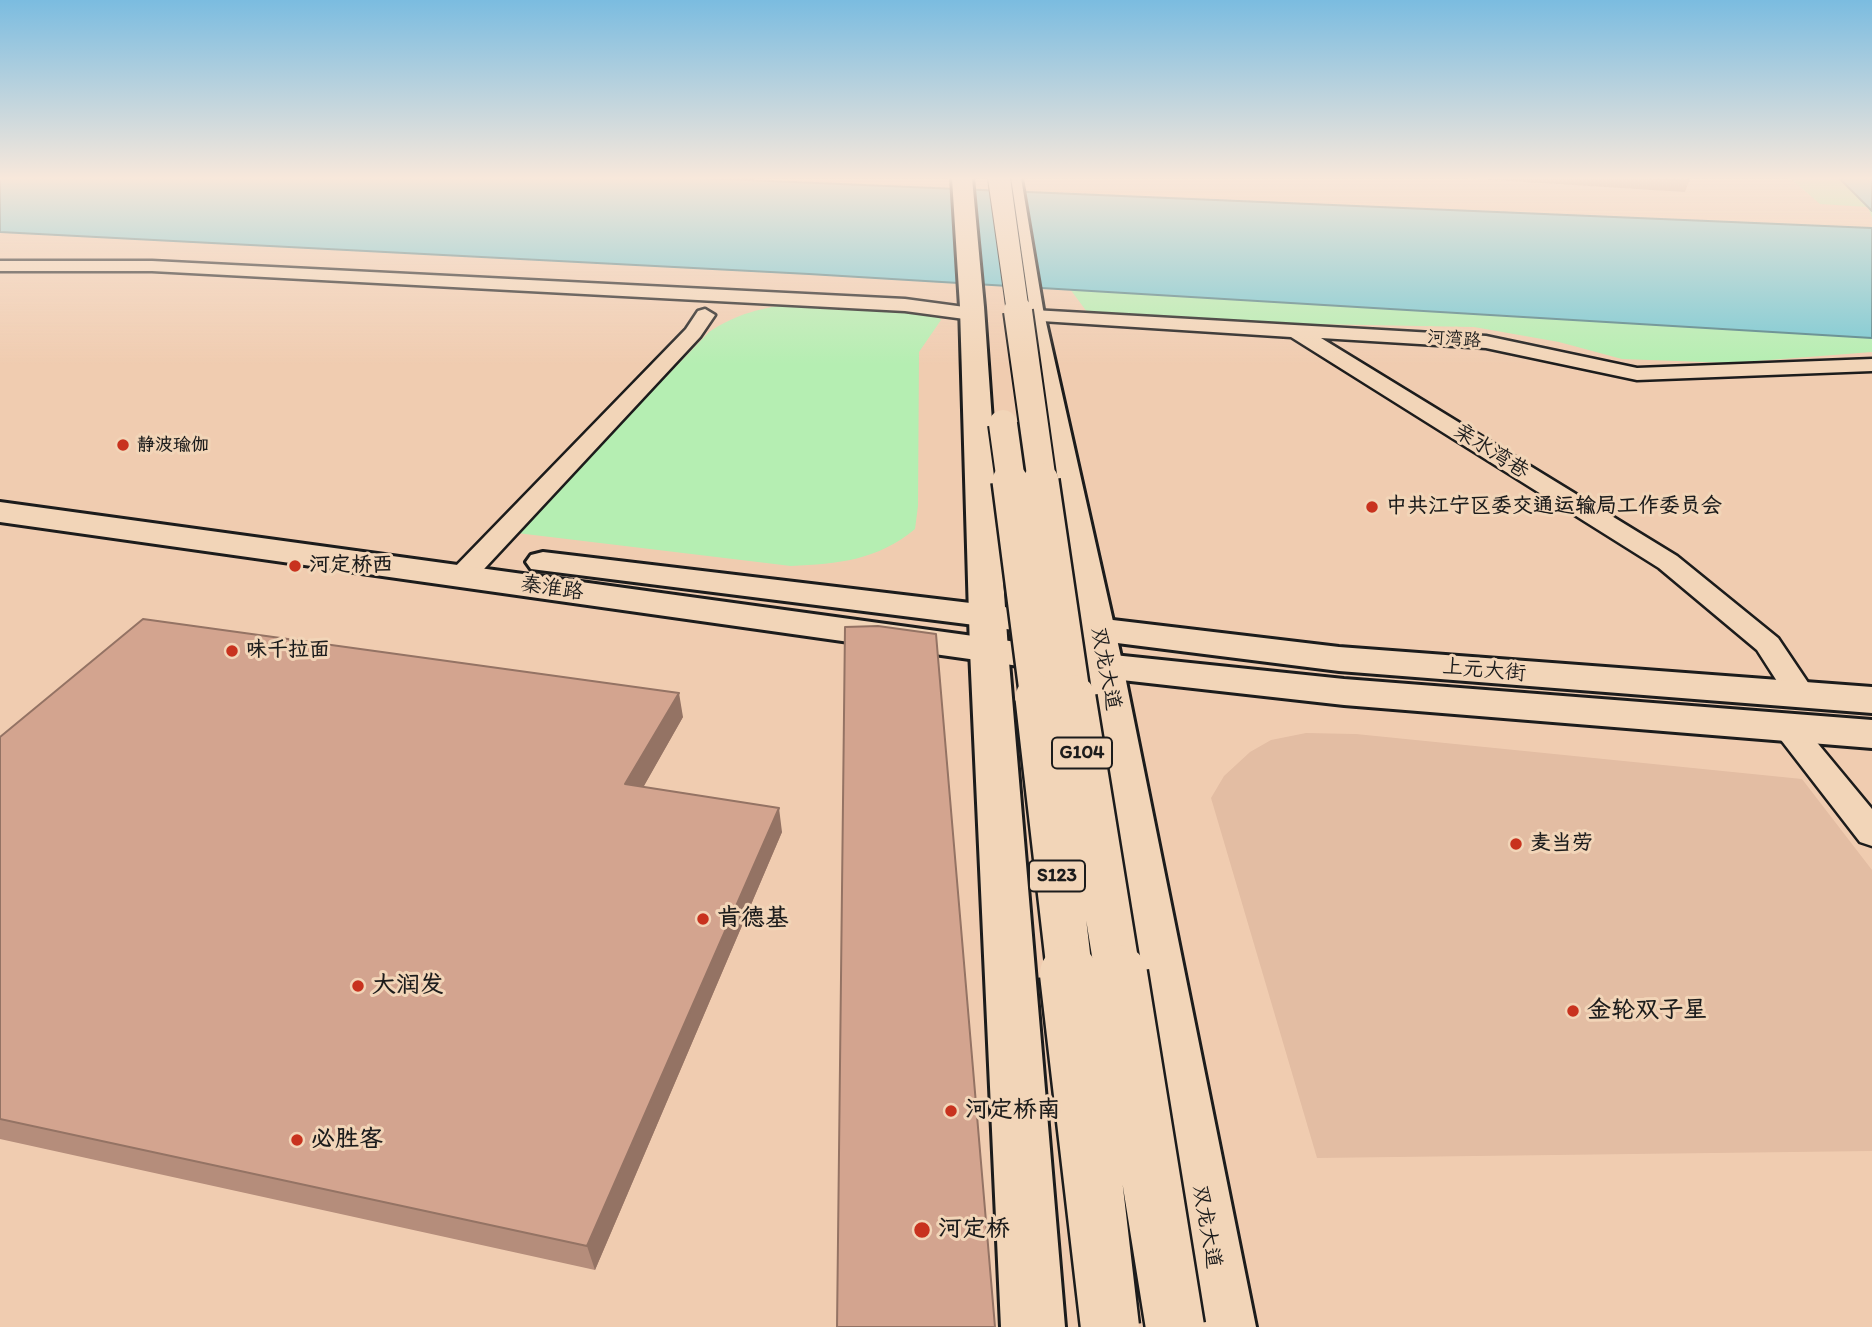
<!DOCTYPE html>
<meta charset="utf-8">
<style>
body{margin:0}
canvas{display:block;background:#f0ccb0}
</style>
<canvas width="1872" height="1327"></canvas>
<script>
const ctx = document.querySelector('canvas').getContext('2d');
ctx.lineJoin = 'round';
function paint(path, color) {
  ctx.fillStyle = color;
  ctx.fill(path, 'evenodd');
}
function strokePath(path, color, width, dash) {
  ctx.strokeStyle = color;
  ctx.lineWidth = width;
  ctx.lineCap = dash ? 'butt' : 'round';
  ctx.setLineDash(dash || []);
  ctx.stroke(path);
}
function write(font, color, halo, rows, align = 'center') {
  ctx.font = font + ' Itim,"LXGW WenKai TC",sans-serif';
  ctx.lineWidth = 6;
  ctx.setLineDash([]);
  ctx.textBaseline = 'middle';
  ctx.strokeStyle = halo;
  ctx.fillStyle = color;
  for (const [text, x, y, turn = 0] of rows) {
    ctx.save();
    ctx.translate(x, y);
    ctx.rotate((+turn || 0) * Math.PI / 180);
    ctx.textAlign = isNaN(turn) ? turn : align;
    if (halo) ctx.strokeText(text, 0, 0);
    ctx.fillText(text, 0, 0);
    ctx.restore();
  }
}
const built = new Path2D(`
 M1306 733 1356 734 1802 779 1872 870V1151L1317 1158 1211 798 1224 776 1250 752 1271 740Z`);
const green = new Path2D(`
 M1790 178H1872V218L1868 207 1820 204Z
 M1070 289 1872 331V352L1731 363 1622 359 1559 342 1474 327 1093 320Z
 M795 304 909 309 937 314 941 320 919 352 918 506 915 529C878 560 838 564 791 566L517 533 709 332C736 314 763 307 795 304Z`);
const water = new Path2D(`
 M0 178H700L1872 228V338L809 274 0 232Z
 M1839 178H1872V211Z`);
const street = new Path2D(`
 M0 261H152L905 299 972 308 982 314 972 320 905 311 152 271H0Z
 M705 309 715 315 700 337 471 583 461 585 451 583 447 577 451 571 686 329 698 311Z
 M1033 310 1486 336 1637 368 1872 359V371L1637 380 1486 348 1321 338 1677 556 1778 638 1817 696 1813 703 1802 706 1791 703 1757 650 1659 568 1291 337 1026 320 1023 316 1026 312Z
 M1789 719 1800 722 1872 809V846L1860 842 1778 736 1773 729 1778 722Z`);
const secondary = new Path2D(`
 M0 502 1104 654 1344 679 1872 720V748L1344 705 1104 678 0 522Z
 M543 552 1339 647 1872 687V713L1339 671 531 569 526 562 531 555Z`);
const highway = new Path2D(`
 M952 178H972L984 307 1008 650 1065 1327H1001L970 650 960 307Z
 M1001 178H1021L1043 309 1123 666 1256 1327H1192L1085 666 1019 309Z`);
const highwayBridgeFar4 = new Path2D(`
 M999 178 1018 312`);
const highwayBridgeFar3 = new Path2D(`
 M1018 311 1042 482
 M1003 424 1011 482`);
const highwayBridgeFar2 = new Path2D(`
 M1010 481 1038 699
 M1041 481 1073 699`);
const highwayBridgeFar1 = new Path2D(`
 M1038 698 1070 976
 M1073 698 1118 976`);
const highwayBridge = new Path2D(`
 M1069 974 1110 1327
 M1118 974 1175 1327`);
const wall = new Path2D(`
 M1461 178H1686L1689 181 1685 192Z
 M683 717 643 787 782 832 595 1270 0 1139V737Z`);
const shadedWall = new Path2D(`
 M679 693 683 717 631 809 625 784Z
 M779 808 782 832 595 1270 587 1246Z`);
const building = new Path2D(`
 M1644 178H1686L1689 181Z
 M143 619 679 693 625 784 779 808 587 1246 0 1119V737Z
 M878 626 936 634 995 1327H837L845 627Z`);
const markers = [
 [123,445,7,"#c8321e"],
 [1372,507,7,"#c8321e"],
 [295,566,7,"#c8321e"],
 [232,651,7,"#c8321e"],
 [1516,844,7,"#c8321e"],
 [703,919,7,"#c8321e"],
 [358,986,7,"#c8321e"],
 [1573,1011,7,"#c8321e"],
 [951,1111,7,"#c8321e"],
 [297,1140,7,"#c8321e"],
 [922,1230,9,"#c8321e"]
];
const farStreetnames = [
 ["河湾路",1454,340,4]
];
const farPoinames = [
 ["静波瑜伽",137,445]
];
const shields = [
 [1082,753,60],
 [1057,876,56]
];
const shieldNames = [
 ["G104",1082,753],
 ["S123",1057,876]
];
const streetNames = [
 ["亲水湾巷",1491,452,32],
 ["秦淮路",552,589,8],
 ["双龙大道",1105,669,79],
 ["上元大街",1484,671,5],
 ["双龙大道",1206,1227,80]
];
const poiNames = [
 ["中共江宁区委交通运输局工作委员会",1386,507],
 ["河定桥西",309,566],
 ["味千拉面",246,651],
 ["麦当劳",1530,844]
];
const nearPoinames = [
 ["肯德基",717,919],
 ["大润发",372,986],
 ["金轮双子星",1587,1011],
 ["河定桥南",965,1111],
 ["必胜客",311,1140],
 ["河定桥",938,1230]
];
paint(built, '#e3bda3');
paint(green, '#b5eeb2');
paint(water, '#79c9d3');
strokePath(water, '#54848a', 2);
strokePath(street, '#1c1c1c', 5);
strokePath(secondary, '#1c1c1c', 6);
strokePath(highway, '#1c1c1c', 6);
paint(street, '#f2d5b8');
paint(secondary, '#f2d5b8');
paint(highway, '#f2d5b8');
strokePath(highwayBridgeFar4, '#1c1c1c', 24, []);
strokePath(highwayBridgeFar3, '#1c1c1c', 32, []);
strokePath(highwayBridgeFar2, '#1c1c1c', 40, []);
strokePath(highwayBridgeFar1, '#1c1c1c', 50, []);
strokePath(highwayBridge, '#1c1c1c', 63, []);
strokePath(highwayBridgeFar4, '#f2d5b8', 22);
strokePath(highwayBridgeFar3, '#f2d5b8', 28);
strokePath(highwayBridgeFar2, '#f2d5b8', 35);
strokePath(highwayBridgeFar1, '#f2d5b8', 45);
strokePath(highwayBridge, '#f2d5b8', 58);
paint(wall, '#b58d7b');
paint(shadedWall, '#947364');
paint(building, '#d3a48f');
strokePath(building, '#947364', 2);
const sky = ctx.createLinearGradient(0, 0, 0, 364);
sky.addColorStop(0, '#7bbce0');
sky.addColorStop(0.49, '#f8e8db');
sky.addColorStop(1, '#f8e8db00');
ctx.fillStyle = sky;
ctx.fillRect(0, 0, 1872, 364);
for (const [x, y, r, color] of markers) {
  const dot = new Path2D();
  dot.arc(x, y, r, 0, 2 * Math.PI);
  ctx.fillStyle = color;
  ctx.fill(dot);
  strokePath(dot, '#f2d5b8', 2.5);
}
write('18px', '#1c1c1c', '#f2d5b8', farStreetnames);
write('bold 18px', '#1c1c1c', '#f2d5b8', farPoinames, 'left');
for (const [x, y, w] of shields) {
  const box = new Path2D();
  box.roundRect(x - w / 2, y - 15.5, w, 31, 5);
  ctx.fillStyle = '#f2d5b8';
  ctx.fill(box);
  strokePath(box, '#1c1c1c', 2);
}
write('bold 19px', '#1c1c1c', null, shieldNames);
write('21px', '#1c1c1c', '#f2d5b8', streetNames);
write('bold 21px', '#1c1c1c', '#f2d5b8', poiNames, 'left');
write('bold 24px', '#1c1c1c', '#f2d5b8', nearPoinames, 'left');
</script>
